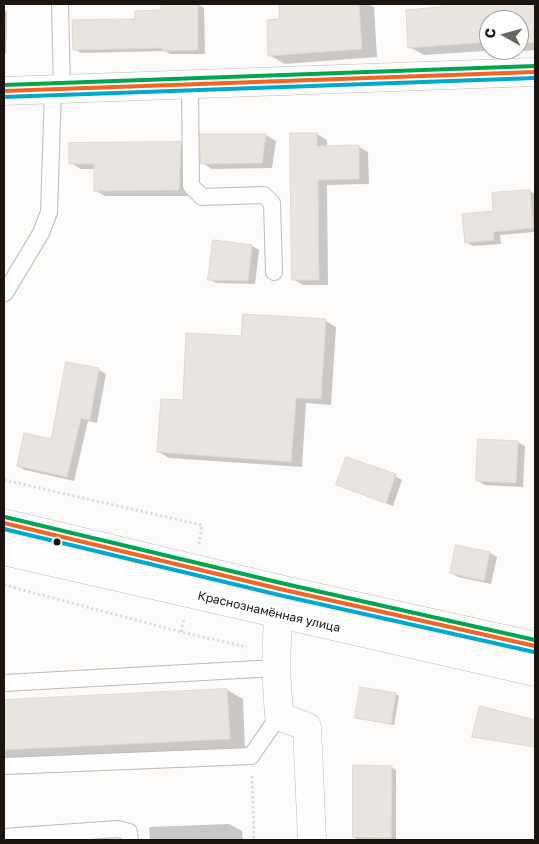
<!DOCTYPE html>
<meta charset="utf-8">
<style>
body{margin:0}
#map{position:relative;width:539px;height:844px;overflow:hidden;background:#fdfbf9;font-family:"Golos Text",sans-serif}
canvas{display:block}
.frame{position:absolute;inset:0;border:5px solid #1c140e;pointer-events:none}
.north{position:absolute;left:479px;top:10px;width:50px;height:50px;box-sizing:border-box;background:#fff;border:1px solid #a4a19f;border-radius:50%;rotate:277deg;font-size:14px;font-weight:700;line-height:20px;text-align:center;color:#1c140e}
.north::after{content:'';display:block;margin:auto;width:18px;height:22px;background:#6b6560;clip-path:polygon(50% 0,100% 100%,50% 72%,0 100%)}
</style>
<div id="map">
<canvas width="539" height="844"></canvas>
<div class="frame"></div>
<div class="north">С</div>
</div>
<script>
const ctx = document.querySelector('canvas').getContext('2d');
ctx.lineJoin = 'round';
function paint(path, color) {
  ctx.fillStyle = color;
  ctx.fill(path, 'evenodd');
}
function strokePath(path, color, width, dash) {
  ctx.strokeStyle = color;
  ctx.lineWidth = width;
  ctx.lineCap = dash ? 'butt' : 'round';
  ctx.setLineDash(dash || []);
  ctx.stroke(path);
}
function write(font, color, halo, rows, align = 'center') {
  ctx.font = font + ' "Golos Text",sans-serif';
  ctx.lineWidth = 4;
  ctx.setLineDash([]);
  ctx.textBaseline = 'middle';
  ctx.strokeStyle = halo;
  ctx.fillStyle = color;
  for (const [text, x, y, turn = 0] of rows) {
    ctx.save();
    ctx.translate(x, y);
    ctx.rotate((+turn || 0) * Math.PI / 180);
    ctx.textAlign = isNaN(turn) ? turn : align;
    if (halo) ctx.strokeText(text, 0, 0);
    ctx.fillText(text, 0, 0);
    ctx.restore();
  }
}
const shadow = new Path2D(`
 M163 4H197L204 8 205 54H170L165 51 81 53 74 49 163 11Z
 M280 4H368L374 7 377 57 285 64 269 55 281 20Z
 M442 4H535V50L505 53 499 50 424 55 409 47 443 8ZM489 20H519V50H489Z
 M4 10 7 12 6 54 4 53Z
 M317 134 327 140V147L358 146 368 152 369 184 327 185 328 285H303L293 279Z
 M266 135 276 141 272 168 212 169 202 163Z
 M180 144 191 150 189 196H105L95 190V169H81L71 163Z
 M530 191 535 194V232L500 235 501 244 473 246 466 242 495 212Z
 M252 246 259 250 255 284 216 283 209 279Z
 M326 321 336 327 331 405 306 403 302 467 169 458 159 452 184 402 243 338Z
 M67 363 99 370 106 374 97 423 88 421 74 481 25 470 18 466 52 440Z
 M517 442 525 446 523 487 485 485 478 481Z
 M395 476 402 480 393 506 337 485Z
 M490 553 497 557 491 584 458 577 451 573Z
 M227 690 243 699 245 748 4 759V701Z
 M396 694 399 696 394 725 357 718Z
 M481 708 535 721V747L474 736Z
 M391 767 396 770V840H357L354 837Z
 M229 824 242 831 243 840H150L149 827Z`);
const building = new Path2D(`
 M161 4H198V50L162 51V48L73 50 72 20 135 19V11L161 10Z
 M279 4H359L362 49 268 56 267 20 279 19Z
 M441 4H535V42L519 43V20H489V42L408 48 406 10 441 7Z
 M290 133H317V146L359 145V179L318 180 319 280H292Z
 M200 134H266L262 163 201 164Z
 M181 142 179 190 94 191V164H69V143Z
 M530 190 533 228 493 232 494 240 465 243 462 214 493 211 492 193Z
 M213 240 252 245 248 281 208 280Z
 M243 314 326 319 321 399 296 398 291 462 157 452 161 399 183 400 186 333 241 336Z
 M66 362 99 368 90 420 81 418 67 477 17 466 24 433 51 439Z
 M478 439 518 441 516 483 476 481Z
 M346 457 396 474 386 503 336 485Z
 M456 545 490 552 484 581 450 573Z
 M360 687 396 693 391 724 355 718Z
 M227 689 230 739 4 750V700Z
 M480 706 535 720V747L472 737Z
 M353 765 392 766 391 838 353 837Z`);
const path = new Path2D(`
 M4 480 202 525 199 544
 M4 585 181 632 247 647
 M181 632 184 618
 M252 776 254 840`);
const lane = new Path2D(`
 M60 4 62 89
 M190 85 191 186 202 197 264 195 272 203 274 272
 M5 293 41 233 49 212 53 90
 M4 683 276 668
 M4 766 251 756 279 716
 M4 837 118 829 129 832 130 840`);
const street = new Path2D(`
 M4 91 535 72
 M278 614 276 668 279 716 307 727 312 840`);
const highway = new Path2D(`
 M4 523 280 589 535 646
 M4 551 535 672`);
const bus1 = new Path2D(`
 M4 91 535 72
 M4 523 280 589 535 646`);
const bus2 = new Path2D(`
 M4 97 535 78
 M4 529 279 595 534 652`);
const bus3 = new Path2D(`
 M4 85 535 66
 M5 517 281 583 535 640`);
const markers = [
 [57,542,4.5,"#1c140e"]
];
const streetNames = [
 ["Краснознамённая улица",269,612,13]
];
paint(shadow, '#0003');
paint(building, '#e8e4df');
strokePath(building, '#ddd8d3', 1);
strokePath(lane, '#bebab5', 18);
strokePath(street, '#bebab5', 29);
strokePath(highway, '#bebab5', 29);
strokePath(path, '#dfdedd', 3, [2.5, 2.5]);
strokePath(lane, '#fffefe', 16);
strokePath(street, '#fffefe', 28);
strokePath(highway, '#fffefe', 28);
strokePath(bus1, '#f26522', 4);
strokePath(bus2, '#00a9ce', 4);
strokePath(bus3, '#00a651', 4);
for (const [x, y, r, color] of markers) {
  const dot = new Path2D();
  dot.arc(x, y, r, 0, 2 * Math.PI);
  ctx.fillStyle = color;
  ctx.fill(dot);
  strokePath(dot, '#fff', 2);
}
write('12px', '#1c140e', '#fff', streetNames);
</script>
